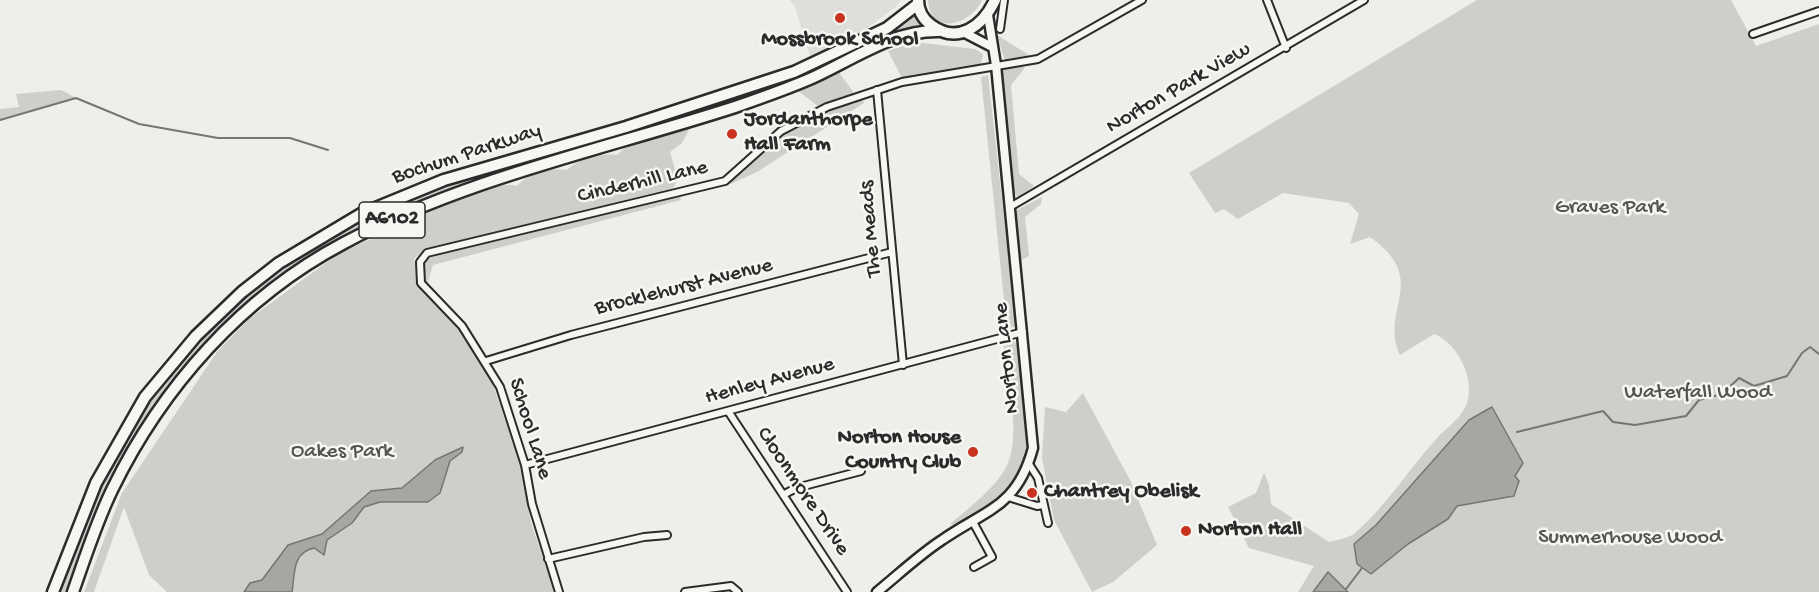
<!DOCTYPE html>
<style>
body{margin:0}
canvas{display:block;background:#eeeeea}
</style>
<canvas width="1819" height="592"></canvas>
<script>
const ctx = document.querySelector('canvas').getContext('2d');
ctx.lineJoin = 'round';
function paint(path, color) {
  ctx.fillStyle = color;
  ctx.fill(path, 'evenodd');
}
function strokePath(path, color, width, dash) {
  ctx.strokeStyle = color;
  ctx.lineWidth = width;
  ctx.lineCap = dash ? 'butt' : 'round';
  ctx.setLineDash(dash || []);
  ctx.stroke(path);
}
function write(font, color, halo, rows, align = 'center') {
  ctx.font = font + ' "Gochi Hand",sans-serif';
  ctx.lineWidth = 5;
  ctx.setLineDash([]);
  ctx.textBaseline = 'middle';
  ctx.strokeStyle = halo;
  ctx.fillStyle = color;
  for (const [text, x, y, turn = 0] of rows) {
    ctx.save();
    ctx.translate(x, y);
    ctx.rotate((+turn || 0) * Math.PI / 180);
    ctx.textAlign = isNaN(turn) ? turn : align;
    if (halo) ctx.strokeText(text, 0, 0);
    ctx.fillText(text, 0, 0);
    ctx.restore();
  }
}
const built = new Path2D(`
 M790 0H901L897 6 866 29 810 56 795 7Z`);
const green = new Path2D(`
 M928 0H982C971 25 930 37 928 0Z
 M1477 0H1731L1756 46 1819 24V592H1298L1314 566 1249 548 1228 507 1256 493 1264 473 1269 485 1271 504 1329 542C1337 540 1349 538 1355 533 1387 505 1409 469 1437 438 1447 427 1462 418 1467 403 1475 379 1458 343 1434 334L1400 355C1379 309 1431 280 1370 237L1350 244 1359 214 1349 203 1283 193 1238 219 1224 209 1215 213 1189 173Z
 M917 12 926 26 885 34Z
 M997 35 1029 55 1005 61Z
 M914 42 975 49 983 54 981 64 902 78 888 51Z
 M1023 65 1024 69 1011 85 1019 174 1034 186 1018 197 1012 190 999 69Z
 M838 71 854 93 818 106 798 91Z
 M793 75 799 78 384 218 364 217C503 158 652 129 793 75Z
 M988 75 1016 326 1007 329 981 77Z
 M61 90 76 98 0 120V109L19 107 16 94Z
 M862 99 864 103 757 172 731 184 730 182 787 132 808 120Z
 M691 126 682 143 670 152 678 180 673 188 423 250 414 259 418 280 461 328 489 373 520 463 531 523 555 592H167L149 575 124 507 94 592H84L122 493 217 352 249 319 338 254 457 199C476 195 499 181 517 186 527 173 552 167 567 170 579 158 601 153 617 155L626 147Z
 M680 196 681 200 433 265 427 285C420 270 423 260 438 253Z
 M1042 197 1041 204 1025 217 1029 256 1021 260 1015 211Z
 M380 218 309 259 165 393 75 571 68 592H58L99 487 146 404 203 334 239 300 285 264 362 219Z
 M1014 341 1019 347C1025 401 1044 458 999 498 987 509 970 517 956 525L950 524C967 510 1001 483 1008 463 1021 432 1007 376 1003 342Z
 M1083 393 1130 480 1157 545 1113 582 1092 592 1054 520 1042 458 1045 407 1066 412Z`);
const water = new Path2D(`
 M1492 407 1523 463 1515 476 1519 481 1514 496 1457 506 1448 519 1408 544 1371 574 1357 564 1354 544 1376 525 1469 420Z
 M463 447 462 452 450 461 440 493 428 502H380L364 507 352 523 327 540 324 555 314 548C292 553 295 573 292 592H244L250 583 262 580 288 545 322 534 371 491 402 488 435 460Z
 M1328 572 1348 592H1313Z`);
const stream = new Path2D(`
 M0 120 76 98 139 124 218 138H290L328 150
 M1517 432 1603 411 1613 422 1635 425 1686 416 1699 400 1722 394 1739 378 1754 386 1787 376 1802 353 1810 347 1819 354
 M1346 589 1362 568`);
const street = new Path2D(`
 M1267 0 1286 48
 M1000 29 1004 0
 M1753 34 1819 11
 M877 90 903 365
 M1010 207 1364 0
 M486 361 571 335 892 252
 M728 411 847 592
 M1029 464 1038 478 1048 523
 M525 465 1023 332
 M783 495 796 488 861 471
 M1008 497 1037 506 1043 505
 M973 522 992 557 974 567
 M548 559 644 537 667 535
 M559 592 532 504 525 465 500 387 462 326 421 283 420 262 427 253 725 181 781 131 827 107 902 82 1038 59 1142 0
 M685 592 731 586 738 592`);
const secondary = new Path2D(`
 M963 32 992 47
 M877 592C898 575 919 555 942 540 987 509 1017 507 1033 448L996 65 988 15`);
const highway = new Path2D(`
 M918 0C918 10 923 19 931 25 958 45 983 26 995 0
 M53 592 96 483 145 397 196 336 242 292 279 263 361 214 444 180 626 127 794 72 887 28 918 4
 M73 592C85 558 96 523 112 490 162 387 242 297 344 243 466 178 605 149 735 107 761 98 787 89 812 78 852 60 893 30 939 31`);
const markers = [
 [840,18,6,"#c8321e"],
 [732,134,6,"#c8321e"],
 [973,452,6,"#c8321e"],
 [1032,493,6,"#c8321e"],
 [1186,531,6,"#c8321e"]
];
const shields = [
 [392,220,66]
];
const shieldNames = [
 ["A6102",392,220]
];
const poiNames = [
 ["Mossbrook School",840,41,"center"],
 ["Jordanthorpe",744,121],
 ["Hall Farm",744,146],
 ["Norton House",961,439,"right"],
 ["Country Club",961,464,"right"],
 ["Chantrey Obelisk",1044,493],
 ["Norton Hall",1198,531]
];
const streetNames = [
 ["Norton Park View",1179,89,-30],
 ["Bochum Parkway",467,155,-18],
 ["Cinderhill Lane",643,183,-13],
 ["The Meads",872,229,-95],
 ["Brocklehurst Avenue",684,288,-14],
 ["Norton Lane",1008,358,-96],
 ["Henley Avenue",770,382,-15],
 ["School Lane",529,429,73],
 ["Cloonmore Drive",802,492,56]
];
const parkNames = [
 ["Graves Park",1610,209],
 ["Waterfall Wood",1698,394],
 ["Oakes Park",342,453],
 ["Summerhouse Wood",1630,539]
];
paint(built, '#dededb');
paint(green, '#cececa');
paint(water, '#a6a6a3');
strokePath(water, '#757573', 1.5);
strokePath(stream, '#757573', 2);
strokePath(street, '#2b2b2b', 10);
strokePath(secondary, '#2b2b2b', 13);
strokePath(highway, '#2b2b2b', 15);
strokePath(street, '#f6f6f2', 6);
strokePath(secondary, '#f6f6f2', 8);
strokePath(highway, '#f6f6f2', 10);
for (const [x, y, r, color] of markers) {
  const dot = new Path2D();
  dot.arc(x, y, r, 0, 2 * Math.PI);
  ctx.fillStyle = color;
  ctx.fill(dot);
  strokePath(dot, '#f6f6f2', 2);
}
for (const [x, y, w] of shields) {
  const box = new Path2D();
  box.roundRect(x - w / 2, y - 18, w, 36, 4.5);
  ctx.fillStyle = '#f6f6f2';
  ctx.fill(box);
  strokePath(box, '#2b2b2b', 1.5);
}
write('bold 21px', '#2b2b2b', null, shieldNames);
write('bold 22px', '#2b2b2b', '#f6f6f2', poiNames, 'left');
write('22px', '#2b2b2b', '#f6f6f2', streetNames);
write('22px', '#545453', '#f6f6f2', parkNames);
</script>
